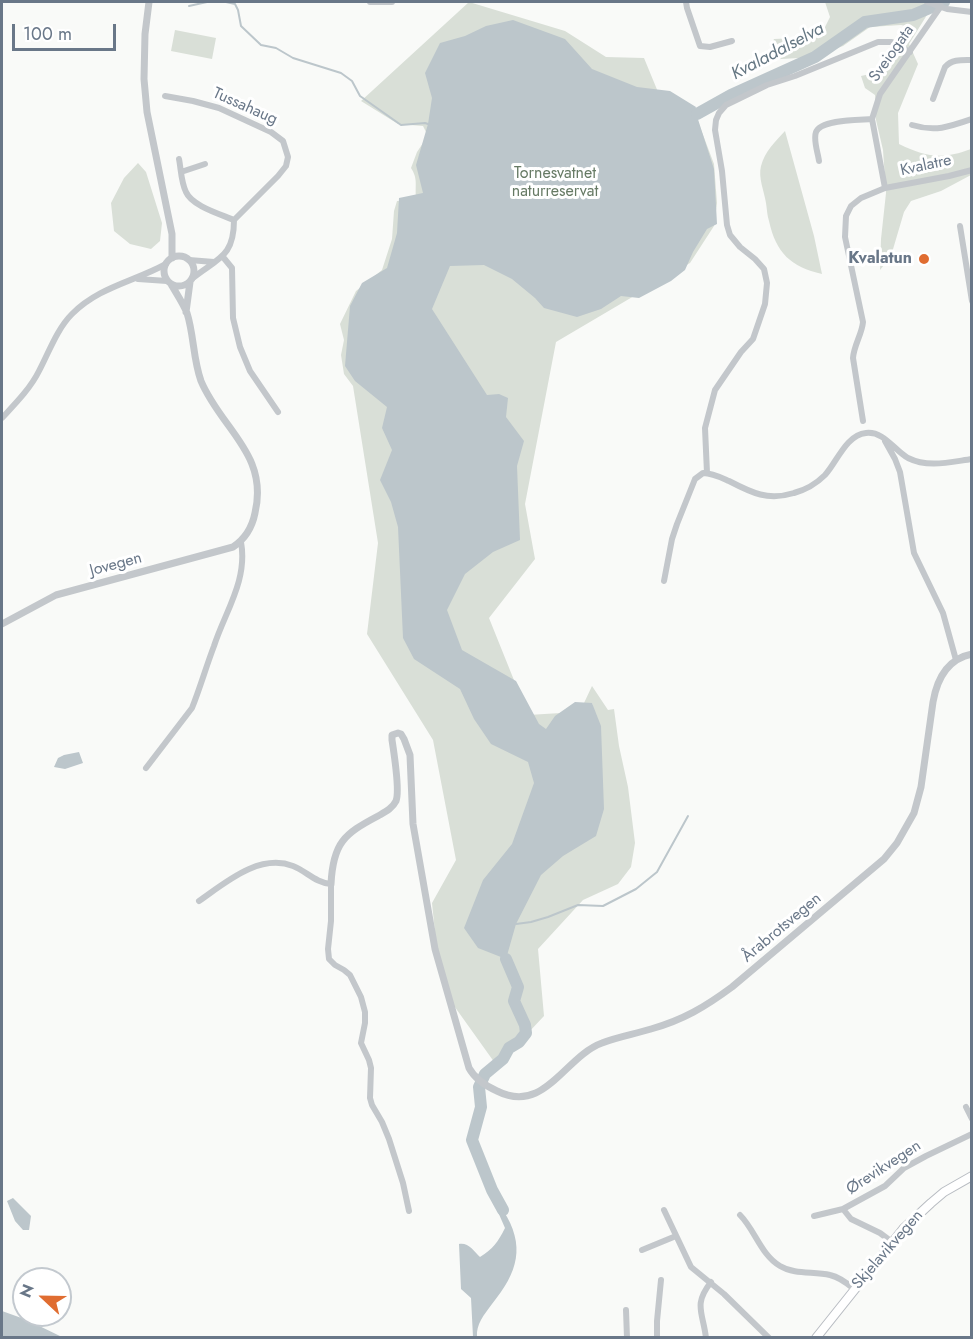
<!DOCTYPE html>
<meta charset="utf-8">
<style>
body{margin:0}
#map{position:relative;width:973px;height:1339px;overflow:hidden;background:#f9faf8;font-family:Jost,sans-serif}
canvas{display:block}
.frame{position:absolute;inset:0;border:3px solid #697788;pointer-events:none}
.north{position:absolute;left:12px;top:1267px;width:60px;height:60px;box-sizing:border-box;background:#fff;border:2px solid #c3c9cf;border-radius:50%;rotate:292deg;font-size:16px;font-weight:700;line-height:24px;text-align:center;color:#697788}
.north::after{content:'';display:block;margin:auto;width:21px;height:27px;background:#e06d31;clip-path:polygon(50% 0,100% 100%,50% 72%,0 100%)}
.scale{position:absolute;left:12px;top:24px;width:104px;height:27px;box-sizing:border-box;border:3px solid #697788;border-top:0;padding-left:8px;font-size:18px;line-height:21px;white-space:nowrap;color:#697788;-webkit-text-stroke:4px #fff;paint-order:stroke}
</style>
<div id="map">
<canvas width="973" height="1339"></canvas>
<div class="frame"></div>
<div class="north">N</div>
<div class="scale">100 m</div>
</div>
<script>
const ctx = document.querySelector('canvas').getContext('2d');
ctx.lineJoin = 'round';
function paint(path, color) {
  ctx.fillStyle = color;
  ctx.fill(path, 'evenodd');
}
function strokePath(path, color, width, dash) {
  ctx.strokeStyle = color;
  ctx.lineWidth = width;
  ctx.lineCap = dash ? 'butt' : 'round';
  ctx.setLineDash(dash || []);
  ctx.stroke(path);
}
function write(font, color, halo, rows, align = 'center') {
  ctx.font = font + ' Jost,sans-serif';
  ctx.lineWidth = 6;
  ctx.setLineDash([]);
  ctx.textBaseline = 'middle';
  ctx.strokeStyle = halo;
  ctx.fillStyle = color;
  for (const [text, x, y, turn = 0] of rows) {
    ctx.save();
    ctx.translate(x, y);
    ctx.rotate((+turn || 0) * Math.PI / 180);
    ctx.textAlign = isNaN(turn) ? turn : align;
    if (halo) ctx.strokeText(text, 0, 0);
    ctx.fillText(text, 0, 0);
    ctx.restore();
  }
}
const green = new Path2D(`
 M469 2 565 31 606 57 644 58 658 92 694 111 714 164 717 203 714 226 690 263 556 342 525 504 535 559 489 618 528 715 594 711 592 703H584L592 686 608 710 614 709 619 746 628 787 635 843 631 867 618 884 583 900 538 949 544 1016 497 1066 452 1003 437 952 432 903 456 860 433 740 367 634 378 543 353 386 344 374 341 355 344 340 340 324 356 291 382 270 392 239 394 211 397 201 413 200 416 198C415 184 418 179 411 168L417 152 423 143 427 134 423 126 398 124 361 101Z
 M825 2H935L909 44 918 64 898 113 899 144C926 157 942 160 971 149V175L941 191 911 201 904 212 891 256 880 270 881 239 886 193 883 150 876 120 875 95 865 88 861 76 870 74 906 34 910 27 901 25 870 27 843 46 815 57 765 60 774 39 820 37 830 17Z
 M175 30 216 38 212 59 171 51Z
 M785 131 814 236 822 274C791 267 776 253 769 221 767 215 767 209 766 203 764 190 758 178 761 166 765 151 775 142 785 131Z
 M138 163 146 172 162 223 160 241 151 249 130 244 114 231 111 203 124 178Z`);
const water = new Path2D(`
 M513 20 565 39 592 69 637 87 670 91 696 107 695 110 714 169 717 224 707 229 693 252 685 270 671 281 639 298 621 296 601 309 577 317 544 308 535 298 512 279 484 265 450 266 432 309 487 395 499 394 508 398 506 417 524 441 517 466 520 540 493 552 465 574 447 610 462 650 516 681 539 724 546 729 555 716 575 702 592 703 601 726 604 809 596 836 563 856 541 875 516 924 506 959 478 948 464 928 483 880 512 844 534 783 528 762 491 744 474 719 460 689 414 659 403 638 398 527 391 502 380 480 392 450 382 428 387 407 355 381 345 366 350 306 362 283 387 268 397 233 399 198 423 193 416 165 428 124 432 98 425 73 440 43 465 36 486 26Z
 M79 752 83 763 65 769 54 767 58 758 64 755Z
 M13 1198 31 1216 29 1230H23L15 1221 7 1201Z
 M503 1210C526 1246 518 1272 492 1304 484 1315 476 1324 477 1337H473L471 1298 461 1289 459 1244C468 1242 474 1251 480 1257 493 1249 498 1242 505 1228L498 1212Z
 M2 1311 27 1320 62 1337H2Z`);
const stream = new Path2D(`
 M226 2 235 4 238 10 241 26 261 45 276 48 293 58 341 73 352 81 360 96 401 125 425 123 428 124
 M189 6 207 2
 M516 924 531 922 548 917 578 905 603 906 636 889 657 872 688 816`);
const river = new Path2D(`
 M697 114 731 95 815 57 865 22 913 15 944 2
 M503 1210 492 1190 472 1140 481 1107 479 1087 485 1074 503 1059 509 1048 519 1042 526 1033 525 1025 514 1001 518 987 506 959`);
const minor = new Path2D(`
 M370 2H392
 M686 2 687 8 700 46 710 47 732 41
 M927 2 947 9 972 12
 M165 96 193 101 219 108 271 132 283 141 288 157 286 166 278 176 234 220C234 257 218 258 193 278
 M933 99 945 67C952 59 962 60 972 60
 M912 125C935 132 949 127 972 119
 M179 159C181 169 181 182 186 192 192 206 220 214 234 220
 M819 161C818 153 813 140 816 132 821 119 860 120 872 119
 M181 172 205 164
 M885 188 872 119 880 94 941 6
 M960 226 972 301
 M223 257 232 268 233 318 240 347 250 371 278 412
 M189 260 214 262
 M138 279 167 281
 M2 418C15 404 30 389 39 371 49 352 57 329 72 314 99 287 133 282 166 264
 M863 421 853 358C854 345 862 334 863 322L845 237 846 216 851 206 861 198 885 188 949 176 972 170
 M885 441 895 459 900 472 914 553 943 613 956 660
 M707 473 705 428 715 390 741 352 753 339 765 304 767 283 764 269 755 259 740 247 730 235 727 225 722 171 715 130 716 120 719 113 726 105 767 85 795 76 878 42H892L910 52
 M664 581 672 539 677 524 695 479 703 473C712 473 720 477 729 481 752 493 768 501 794 493 805 490 817 483 825 475 837 462 846 435 866 433 884 431 894 450 908 458 928 468 950 462 972 459
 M146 768 192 708C200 688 206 667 214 646 225 612 248 580 241 542
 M199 901C225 883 259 853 293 866 306 871 316 883 331 884V921L328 949 329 959 335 965 344 970 350 975 361 997 365 1012V1023L361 1043 369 1060 371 1068 370 1098 372 1105 382 1122 389 1139 403 1183 409 1211
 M966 1107 972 1119
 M843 1209 851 1219 880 1233 892 1242
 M664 1210 691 1267 724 1294 769 1338
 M740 1215C755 1230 761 1255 780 1266 795 1275 814 1271 830 1275 839 1277 847 1283 854 1289
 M814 1216 843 1209 885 1186 904 1168 926 1156 972 1134
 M642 1250 676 1236
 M626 1310 627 1338
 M657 1338V1321L661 1280
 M706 1338C703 1312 693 1305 711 1282`);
const tertiary = new Path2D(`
 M149 2 145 34 144 79 147 112 172 234V258
 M164 271a15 15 0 1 1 30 0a15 15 0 1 1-30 0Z
 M186 312 190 282
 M2 624 56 595 233 547C245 539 252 528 255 513 269 454 221 429 201 381 193 359 194 335 187 313 183 303 176 293 171 284
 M331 884C333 843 344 834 378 816 385 812 392 809 396 801 400 791 394 753 392 740V735L398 733 401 734 404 739 410 755 413 824 435 949 469 1068C475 1079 486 1086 497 1091 545 1115 564 1057 602 1043 617 1037 635 1034 651 1029 683 1020 705 1007 732 987L884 859 897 843 914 813 921 787 933 702C937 679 947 659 972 654`);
const secondary = new Path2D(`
 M816 1338 903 1229 931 1203 944 1192 972 1176`);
const markers = [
 [924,259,6,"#e06d31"]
];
const streetNames = [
 ["Sveiogata",892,54,-55],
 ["Tussahaug",245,107,24],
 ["Kvalatre",926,166,-12],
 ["Jovegen",116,565,-15],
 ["Årabrotsvegen",782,928,-40],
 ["Ørevikvegen",884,1168,-33],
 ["Skjelavikvegen",888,1250,-49]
];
const parkNames = [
 ["Tornesvatnet",555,174],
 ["naturreservat",555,192]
];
const poiNames = [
 ["Kvalatun",912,259]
];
const waterNames = [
 ["Kvaladalselva",778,52,-28]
];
paint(green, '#d9dfd7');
paint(water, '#bcc6cb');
strokePath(stream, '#bcc6cb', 2);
strokePath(river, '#bcc6cb', 12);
strokePath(secondary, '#b8bcc2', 10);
strokePath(minor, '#c3c7cb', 6);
strokePath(tertiary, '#c3c7cb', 7);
strokePath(secondary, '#fff', 8);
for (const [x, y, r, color] of markers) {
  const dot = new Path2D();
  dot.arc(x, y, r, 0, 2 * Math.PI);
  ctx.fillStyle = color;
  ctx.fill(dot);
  strokePath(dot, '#fff', 2);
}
write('16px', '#697788', '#fff', streetNames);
write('16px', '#667a64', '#fff', parkNames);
write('bold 16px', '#697788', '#fff', poiNames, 'right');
write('italic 18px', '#657783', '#fff', waterNames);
</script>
